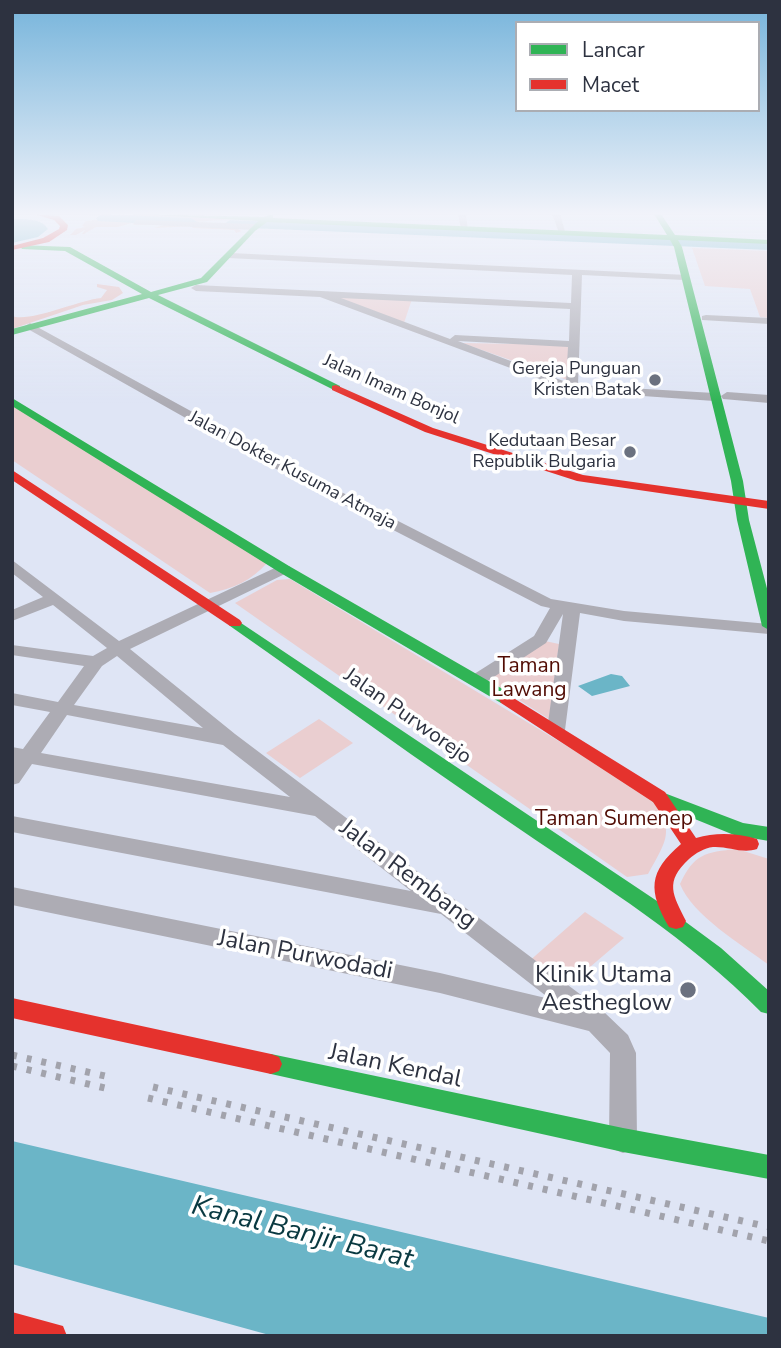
<!DOCTYPE html>
<style>
body{margin:0}
#map{position:relative;width:781px;height:1348px;overflow:hidden;background:#dfe5f5;font-family:"Nunito Sans",sans-serif}
canvas{display:block}
.frame{position:absolute;inset:0;border:14px solid #2d3240;pointer-events:none}
.legend{position:absolute;left:515px;top:21px;width:245px;height:91px;box-sizing:border-box;background:#fff;border:2px solid #abadb3;margin:0;padding:9px 12px;list-style:none;font-size:21px;color:#2d3240}
.legend li{display:flex;align-items:center;gap:14px;height:35px}
.legend b{width:35px;border:2px solid #abadb3}
</style>
<div id="map">
<canvas width="781" height="1348"></canvas>
<div class="frame"></div>
<ul class="legend">
<li><b style="height:9px;background:#30b455"></b>Lancar</li>
<li><b style="height:9px;background:#e5322d"></b>Macet</li>
</ul>
</div>
<script>
const ctx = document.querySelector('canvas').getContext('2d');
ctx.lineJoin = 'round';
function paint(path, color) {
  ctx.fillStyle = color;
  ctx.fill(path, 'evenodd');
}
function strokePath(path, color, width, dash) {
  ctx.strokeStyle = color;
  ctx.lineWidth = width;
  ctx.lineCap = dash ? 'butt' : 'round';
  ctx.setLineDash(dash || []);
  ctx.stroke(path);
}
function write(font, color, halo, rows, align = 'center') {
  ctx.font = font + ' "Nunito Sans",sans-serif';
  ctx.lineWidth = 7;
  ctx.setLineDash([]);
  ctx.textBaseline = 'middle';
  ctx.strokeStyle = halo;
  ctx.fillStyle = color;
  for (const [text, x, y, turn = 0] of rows) {
    ctx.save();
    ctx.translate(x, y);
    ctx.rotate((+turn || 0) * Math.PI / 180);
    ctx.textAlign = isNaN(turn) ? turn : align;
    if (halo) ctx.strokeText(text, 0, 0);
    ctx.fillText(text, 0, 0);
    ctx.restore();
  }
}
const green = new Path2D(`
 M692 248 769 251V318L760 317 750 289 705 286Z
 M329 295 412 299 404 323Z
 M462 343 576 345V383Z
 M12 405 267 563C252 580 233 589 210 593L12 460Z
 M290 579 648 795C676 829 668 838 648 874L627 877 235 603 277 580Z
 M545 641 559 644 549 719 488 680Z
 M319 719 353 743 300 778 266 753Z
 M737 849 769 859V965C742 945 692 915 680 884 694 854 705 852 737 849Z
 M585 912 624 938 563 990 527 963Z`);
const forest = new Path2D(`
 M144 214 232 219 195 222 242 225 238 229 242 231 236 233 234 230 192 228 194 226 154 228 164 225H133L135 222 118 227H96L84 234H82L85 230 76 235H70L76 229 85 227 82 226 86 221 109 218 151 221 138 219 140 216H88Z
 M97 284 119 287 123 293 112 300 83 305 12 329V316C29 323 79 300 101 298L107 290 97 287Z`);
const water = new Path2D(`
 M12 219C24 219 42 218 48 229L38 237 12 243Z
 M611 674 622 676 630 686 592 696 578 686Z
 M12 1141 769 1318V1336H273L12 1264Z`);
const river = new Path2D(`
 M102 214 191 218 197 222 191 226 98 221 96 218Z
 M230 220 769 242V250L226 227 224 224Z`);
const street = new Path2D(`
 M458 214H466L468 231 461 229Z
 M552 214H560L566 235 559 233Z
 M764 214H769V217Z
 M136 220 254 224 258 227 254 230 133 224Z
 M231 253 687 275V279L684 280 582 275 578 385 714 393 720 397 714 401 572 391 320 297 196 291 191 288 196 285 571 303 572 275 228 258V254ZM341 298 570 309 569 341 455 335 450 339ZM458 341 568 347 566 382Z
 M706 315 769 318V324L702 320V316Z
 M30 323 304 473 551 599 624 611 769 624V634L624 621 580 613 565 730 563 734H549L547 730 563 614 546 643 483 684H471L468 680 471 676 534 636 550 608 541 606 294 479 26 328 25 326Z
 M727 392 769 395V403L723 399 721 396Z
 M12 560 119 641 279 566H289L292 569 289 572 130 649 235 734 605 1013 628 1035 636 1053 637 1140 633 1149 623 1153 613 1149 609 1140 610 1053 589 1031 440 993 12 905V887L440 973 550 999 441 914 12 832V816L411 891 315 816 32 764 19 783 12 785V747L23 749 50 712 12 705V693L58 702 84 666 12 655V645L93 656 107 648 53 605 12 621V610L43 597 12 573ZM117 656 203 728 74 705 102 666ZM67 715 223 745 290 797 41 753Z`);
const fast = new Path2D(`
 M138 214 264 217 273 214V218L667 235 654 214H661L675 235 769 240V244L678 240 682 247 743 481 749 520 769 596V630L762 626 737 520 731 481 674 247 670 240 267 222 255 231 207 282 158 295 340 386V390L336 391 149 298 12 335V329L142 294 65 251 22 249 19 245 70 247 151 292 201 278 258 221Z
 M12 398 289 566 513 695 515 699 513 703H501L279 572 12 406Z
 M235 619 660 903 721 948 769 991V1014L761 1012C689 939 605 887 521 830 423 764 327 694 230 626L228 623 230 620Z
 M659 791 743 823 769 827V841L734 835 653 802 650 797 653 792Z
 M271 1054 623 1128 769 1155V1179L623 1152 271 1074 263 1071 260 1064 263 1057Z`);
const jam = new Path2D(`
 M34 214 59 216 68 225 67 230 49 242 12 250V246L43 238 59 229 60 226 54 220Z
 M336 385 433 428 583 475 769 501V509L577 481 425 432 332 390V386Z
 M12 470 240 620 242 623 240 626H230L12 480Z
 M507 694 665 792 696 838C716 832 737 833 757 839L759 844 757 849C742 854 728 846 713 847 704 848 696 853 689 859 664 882 673 895 686 921L683 927 676 929 669 927C648 891 648 872 681 844L653 802 501 703 499 699 501 695Z
 M12 998 271 1054 279 1057 282 1064 279 1071 271 1074 12 1018Z
 M12 1312 63 1326 67 1336H12Z`);
const rail = new Path2D(`
 M12 1055 114 1078
 M12 1066 109 1089
 M153 1087 769 1227
 M148 1098 769 1241`);
const markers = [
 [655,380,7,"#6b717f"],
 [630,452,7,"#6b717f"],
 [688,990,9,"#6b717f"]
];
const farPoinames = [
 ["Gereja Punguan",641,370],
 ["Kristen Batak",641,391],
 ["Kedutaan Besar",616,442],
 ["Republik Bulgaria",616,463]
];
const farStreetnames = [
 ["Jalan Imam Bonjol",391,390,24],
 ["Jalan Dokter Kusuma Atmaja",292,471,28]
];
const parkNames = [
 ["Taman",529,667],
 ["Lawang",529,691],
 ["Taman Sumenep",614,820]
];
const streetNames = [
 ["Jalan Purworejo",407,717,35]
];
const nearStreetnames = [
 ["Jalan Rembang",407,875,37],
 ["Jalan Purwodadi",305,956,11],
 ["Jalan Kendal",395,1067,12]
];
const nearPoinames = [
 ["Klinik Utama",672,976],
 ["Aestheglow",672,1004]
];
const nearWaternames = [
 ["Kanal Banjir Barat",302,1234,14]
];
paint(green, '#eaced0');
paint(forest, '#e4bcbb');
paint(water, '#6bb5c7');
paint(river, '#6bb5c7');
paint(street, '#adacb4');
paint(fast, '#30b455');
paint(jam, '#e5322d');
strokePath(rail, '#a2a3ac', 7, [5, 10]);
const sky = ctx.createLinearGradient(0, 0, 0, 403);
sky.addColorStop(0, '#76b4db');
sky.addColorStop(0.53, '#f1f3fa');
sky.addColorStop(1, '#f1f3fa00');
ctx.fillStyle = sky;
ctx.fillRect(0, 0, 781, 403);
for (const [x, y, r, color] of markers) {
  const dot = new Path2D();
  dot.arc(x, y, r, 0, 2 * Math.PI);
  ctx.fillStyle = color;
  ctx.fill(dot);
  strokePath(dot, '#fff', 2.5);
}
write('18px', '#2d3240', '#fff', farPoinames, 'right');
write('18px', '#2d3240', '#fff', farStreetnames);
write('21px', '#510c04', '#fff', parkNames);
write('21px', '#2d3240', '#fff', streetNames);
write('24px', '#2d3240', '#fff', nearStreetnames);
write('24px', '#2d3240', '#fff', nearPoinames, 'right');
write('italic 28px', '#093941', '#fff', nearWaternames);
</script>
